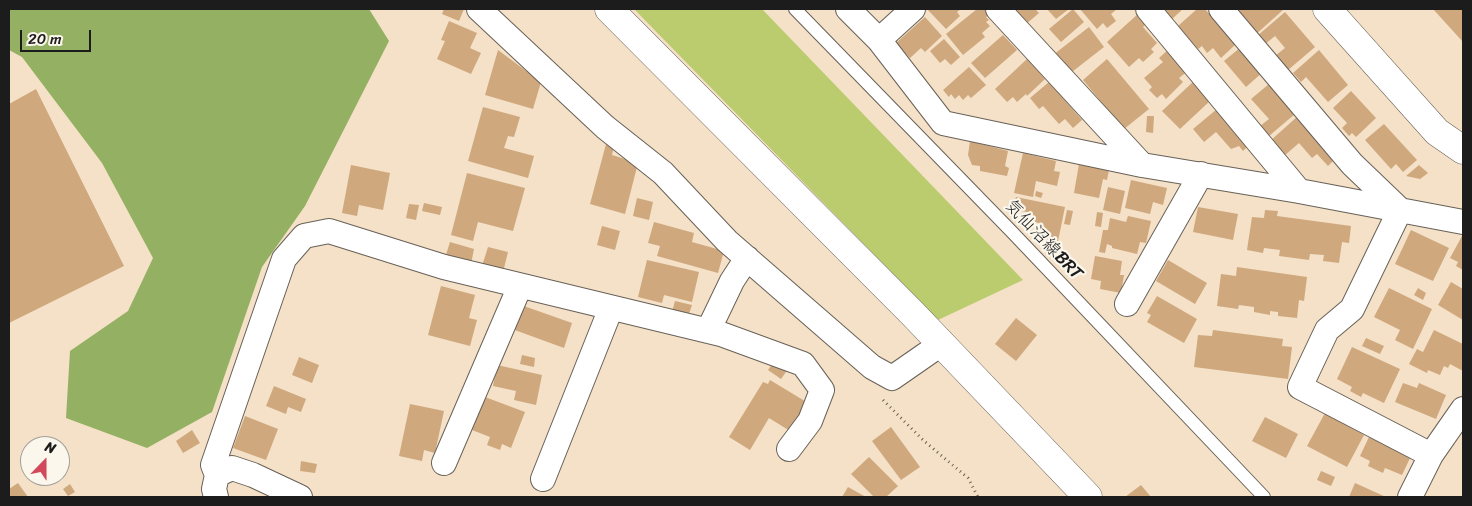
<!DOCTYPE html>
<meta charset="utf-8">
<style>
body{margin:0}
#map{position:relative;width:1472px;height:506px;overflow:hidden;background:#f4e1c7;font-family:Sriracha,sans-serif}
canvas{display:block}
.frame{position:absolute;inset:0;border:10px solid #1c1c1c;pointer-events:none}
.north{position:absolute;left:20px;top:436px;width:50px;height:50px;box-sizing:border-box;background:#fbf7ec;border:1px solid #a29f99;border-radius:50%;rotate:22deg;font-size:14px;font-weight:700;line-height:20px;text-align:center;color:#1c1c1c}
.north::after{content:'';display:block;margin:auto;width:18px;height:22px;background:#d1495b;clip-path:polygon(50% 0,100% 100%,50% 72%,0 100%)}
.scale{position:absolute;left:20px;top:30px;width:71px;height:22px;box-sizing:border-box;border:2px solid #1c1c1c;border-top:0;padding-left:6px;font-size:15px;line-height:18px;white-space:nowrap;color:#1c1c1c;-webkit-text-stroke:4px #fbf7ec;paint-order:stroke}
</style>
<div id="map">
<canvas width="1472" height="506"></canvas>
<div class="frame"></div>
<div class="north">N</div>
<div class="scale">20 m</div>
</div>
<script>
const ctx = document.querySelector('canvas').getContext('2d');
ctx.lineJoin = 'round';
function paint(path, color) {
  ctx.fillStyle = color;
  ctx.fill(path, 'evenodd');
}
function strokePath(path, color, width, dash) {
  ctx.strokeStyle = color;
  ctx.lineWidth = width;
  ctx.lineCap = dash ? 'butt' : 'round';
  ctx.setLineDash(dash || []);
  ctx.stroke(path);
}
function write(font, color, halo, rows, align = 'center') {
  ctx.font = font + ' Sriracha,"Klee One",sans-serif';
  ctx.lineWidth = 4.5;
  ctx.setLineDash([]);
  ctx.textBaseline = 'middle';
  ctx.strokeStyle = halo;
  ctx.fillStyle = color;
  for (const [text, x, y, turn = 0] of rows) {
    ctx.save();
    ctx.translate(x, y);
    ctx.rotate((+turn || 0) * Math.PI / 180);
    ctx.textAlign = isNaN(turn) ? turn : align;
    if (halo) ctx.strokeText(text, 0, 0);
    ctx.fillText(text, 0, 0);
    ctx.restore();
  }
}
const green = new Path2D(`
 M634 9H762L1023 280 938 320Z`);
const forest = new Path2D(`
 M9 9H369L389 41 305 206 262 267 212 412 147 448 66 418 70 351 128 311 153 258 102 163 22 57 9 50Z`);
const building = new Path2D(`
 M444 9H464L459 21 442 14Z
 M927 9H961L957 12 960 16 946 29Z
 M977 9H984L989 15 986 17 989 20 986 22 990 26 982 33 985 37 963 55 946 34Z
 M1011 9H1035L1039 13 1025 25Z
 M1047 9H1069L1056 19Z
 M1073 9 1084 22 1061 42 1049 29Z
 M1080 9H1117L1111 14 1116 21 1107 28 1103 23 1097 29Z
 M1161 9H1183L1171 20Z
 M1197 9H1205L1236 44 1221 58 1213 48 1207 53 1202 46 1198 49 1178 26Z
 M1237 9H1281L1283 10 1254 36 1245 26 1249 22Z
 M1433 9H1463V42Z
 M1285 12 1315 47 1288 70 1275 56 1285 48 1275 36 1264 45 1256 37Z
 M1139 13 1147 23 1143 27 1157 43 1151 49 1154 52 1143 62 1139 58 1129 67 1107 42Z
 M925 17 942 36 925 52 921 48 910 58 896 43Z
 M449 21 477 33 470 48 481 53 471 74 437 59 445 41 441 40Z
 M1089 27 1104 47 1068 75 1053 55Z
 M1003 35 1017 50 985 78 971 63Z
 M944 39 960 57 951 65 945 59 940 63 930 51Z
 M1241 47 1263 72 1246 87 1224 61Z
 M1170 48 1189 70 1179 78 1183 82 1166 99 1162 94 1157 98 1149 90 1152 87 1144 78 1163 62 1159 58Z
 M498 50 541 82 533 109 485 95Z
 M1319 50 1348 85 1328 102 1306 77 1301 82 1293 73Z
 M1027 59 1045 79 1027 96 1026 94 1017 102 1013 97 1007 102 995 89Z
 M1107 59 1149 109 1124 129 1083 80Z
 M969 67 986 85 971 98 968 95 963 100 959 95 955 99 951 94 949 97 943 90Z
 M1194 81 1211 100 1180 129 1162 111Z
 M1049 82 1082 120 1073 128 1065 119 1059 124 1043 106 1039 109 1030 98Z
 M1269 84 1295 114 1269 136 1260 126 1269 119 1251 99Z
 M36 89 124 266 9 323V104Z
 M1351 91 1376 118 1356 137 1352 133 1349 136 1342 128 1347 123 1333 108Z
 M483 107 520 117 514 137 508 136 504 148 534 156 528 178 468 161Z
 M1217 109 1249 145 1243 151 1239 146 1231 149 1216 132 1204 142 1193 129Z
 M1147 116H1154L1153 133 1146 132Z
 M1298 116 1336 158 1328 166 1317 154 1312 158 1299 143 1284 156 1270 141Z
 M1384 124 1417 160 1403 172 1396 164 1391 169 1365 140Z
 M970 141 1008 151 1005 166 1009 168 1007 176 980 171V166L972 165 968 155Z
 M606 144 614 146 612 155 638 163 625 214 590 204Z
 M1023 153 1056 161 1054 171 1060 172 1057 186 1036 181 1033 197 1014 193Z
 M1079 164 1109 170 1107 180 1103 179 1099 198 1074 193Z
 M351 165 390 173 383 210 359 205 357 216 342 213Z
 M1419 165 1428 173 1420 179 1406 176Z
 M467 173 525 188 513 231 478 222 473 241 451 235Z
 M1131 180 1167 188 1163 205 1153 202 1150 214 1125 208Z
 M1108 187 1125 191 1120 214 1103 210Z
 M1036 191 1043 193 1041 198 1035 196Z
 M1016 197 1065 207 1057 246H1051L1037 232 1039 223 1031 221 1033 213 1016 210 1018 204H1014Z
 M637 198 653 202 649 220 633 216Z
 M424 203 442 207 440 215 422 211Z
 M409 204 419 205 416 220 406 218Z
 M1198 207 1238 214 1233 240 1193 232Z
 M1067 210 1073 211 1070 225 1064 224Z
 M1265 210 1278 211 1277 216 1351 226 1349 243 1342 242 1339 263 1323 261 1324 255 1310 254 1309 260 1279 256 1280 250 1264 248 1263 253 1247 250 1252 217 1264 218Z
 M1097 212 1103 213 1101 227 1095 226Z
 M1128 216 1151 221 1146 243 1140 242 1137 254 1112 248V246L1107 244 1105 253 1099 252 1103 230H1108L1110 218 1126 222Z
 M654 222 694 233 692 242 724 251 718 273 657 256 660 246 648 243Z
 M602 226 620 231 615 250 597 245Z
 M1411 230 1449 248 1433 281 1395 264Z
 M1462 236H1463V270L1456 266 1458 262 1450 258Z
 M450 242 474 249 471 264 445 258Z
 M488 247 508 252 503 272 482 266Z
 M1095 256 1122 261 1120 275H1124L1121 293 1100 289 1101 281 1091 279Z
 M647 260 699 272 692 302 664 295 662 303 638 297Z
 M1168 260 1207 283 1195 304 1156 281Z
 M1237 267 1307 277 1304 301 1299 300 1297 318 1278 316V312L1270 311V315L1254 312V307L1239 305 1238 309 1217 306 1221 274 1236 276Z
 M1451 282 1463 289V320L1438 305Z
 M441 286 475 295 469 318 477 320 470 346 428 335Z
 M1389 288 1432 309 1413 349 1395 340 1400 330 1374 317Z
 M1418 288 1426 293 1423 300 1414 295Z
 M1157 296 1197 319 1184 343 1147 322 1151 315 1147 313Z
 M675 301 692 305 688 317 672 312Z
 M521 305 572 323 564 348 512 329Z
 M1016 318 1037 335 1016 361 995 344Z
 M1213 330 1283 339 1282 346 1292 347 1288 379 1194 367 1198 335 1212 336Z
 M1434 330 1463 344V371L1450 364 1448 368 1444 366 1440 375 1428 370 1427 373 1409 364 1417 349 1423 352Z
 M1366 338 1384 346 1380 354 1362 346Z
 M1352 347 1400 369 1384 403 1363 393 1361 397 1350 391 1352 387 1337 379Z
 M522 355 535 358 534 367 520 364Z
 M299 357 319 365 312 383 292 375Z
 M775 360 788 369 781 379 768 370Z
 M497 365 542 375 536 405 514 400 516 391 493 386Z
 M770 380 808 403 790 431 769 418 750 450 729 437 763 382 768 384Z
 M1403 383 1417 388 1419 383 1446 395 1436 419 1395 402Z
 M274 386 306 399 301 412 288 407 286 414 266 406Z
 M485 397 525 412 511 448 502 444 500 450 487 445 490 437 472 430Z
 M410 404 444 411 435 453 424 450 422 461 399 456Z
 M1325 413 1364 435 1347 467 1307 446Z
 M245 416 278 429 266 460 233 448Z
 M1265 417 1298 434 1286 458 1252 441Z
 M891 427 920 467 901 480 872 441Z
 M192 430 200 443 183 453 176 441Z
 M1369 437 1411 456 1402 475 1385 468 1383 473 1368 466 1370 461 1360 456Z
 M869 457 898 486 886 497H874L851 474Z
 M301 461 317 464 315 473 300 471Z
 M1321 471 1335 477 1331 486 1317 480Z
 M18 483 28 497H9V489Z
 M1355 483 1386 497H1349Z
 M70 484 75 492 68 496 63 489Z
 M1141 485 1151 497H1125Z
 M848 487 866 497H842Z`);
const path = new Path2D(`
 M883 400 923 440 968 478 978 497`);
const lane = new Path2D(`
 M795 9 1012 232 1264 497`);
const street = new Path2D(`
 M479 9 605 127 663 173 727 241 872 367 892 378 941 344
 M848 9 879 40 943 123 1142 165 1299 191 1463 222
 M998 9 1142 165
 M1148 9 1299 191
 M1221 9 1352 164 1400 210 1352 309 1327 330 1300 387 1431 455
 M879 40 913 9
 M1127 304 1201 174
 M708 331 732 281 747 258
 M444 463 520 286
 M217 475 213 465 284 259 304 236 329 231 444 267 721 334 803 364 822 390 810 421 789 449
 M543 479 611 308
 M216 497 214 489 217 475 232 468 253 475 300 497
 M1410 497 1431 455 1463 409`);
const secondary = new Path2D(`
 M609 9 913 314 1088 497
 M1327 9 1437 132 1463 150`);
const streetNames = [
 ["気仙沼線BRT",1043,240,46]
];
paint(green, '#bbcc6f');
paint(forest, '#94b062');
paint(building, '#cfa87e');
strokePath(lane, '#686158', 14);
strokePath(street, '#686158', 26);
strokePath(secondary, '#686158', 29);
strokePath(path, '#686158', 3, [1, 4]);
strokePath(lane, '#fff', 12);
strokePath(street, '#fff', 24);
strokePath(secondary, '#fff', 28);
write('18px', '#1c1c1c', '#fbf7ec', streetNames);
</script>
